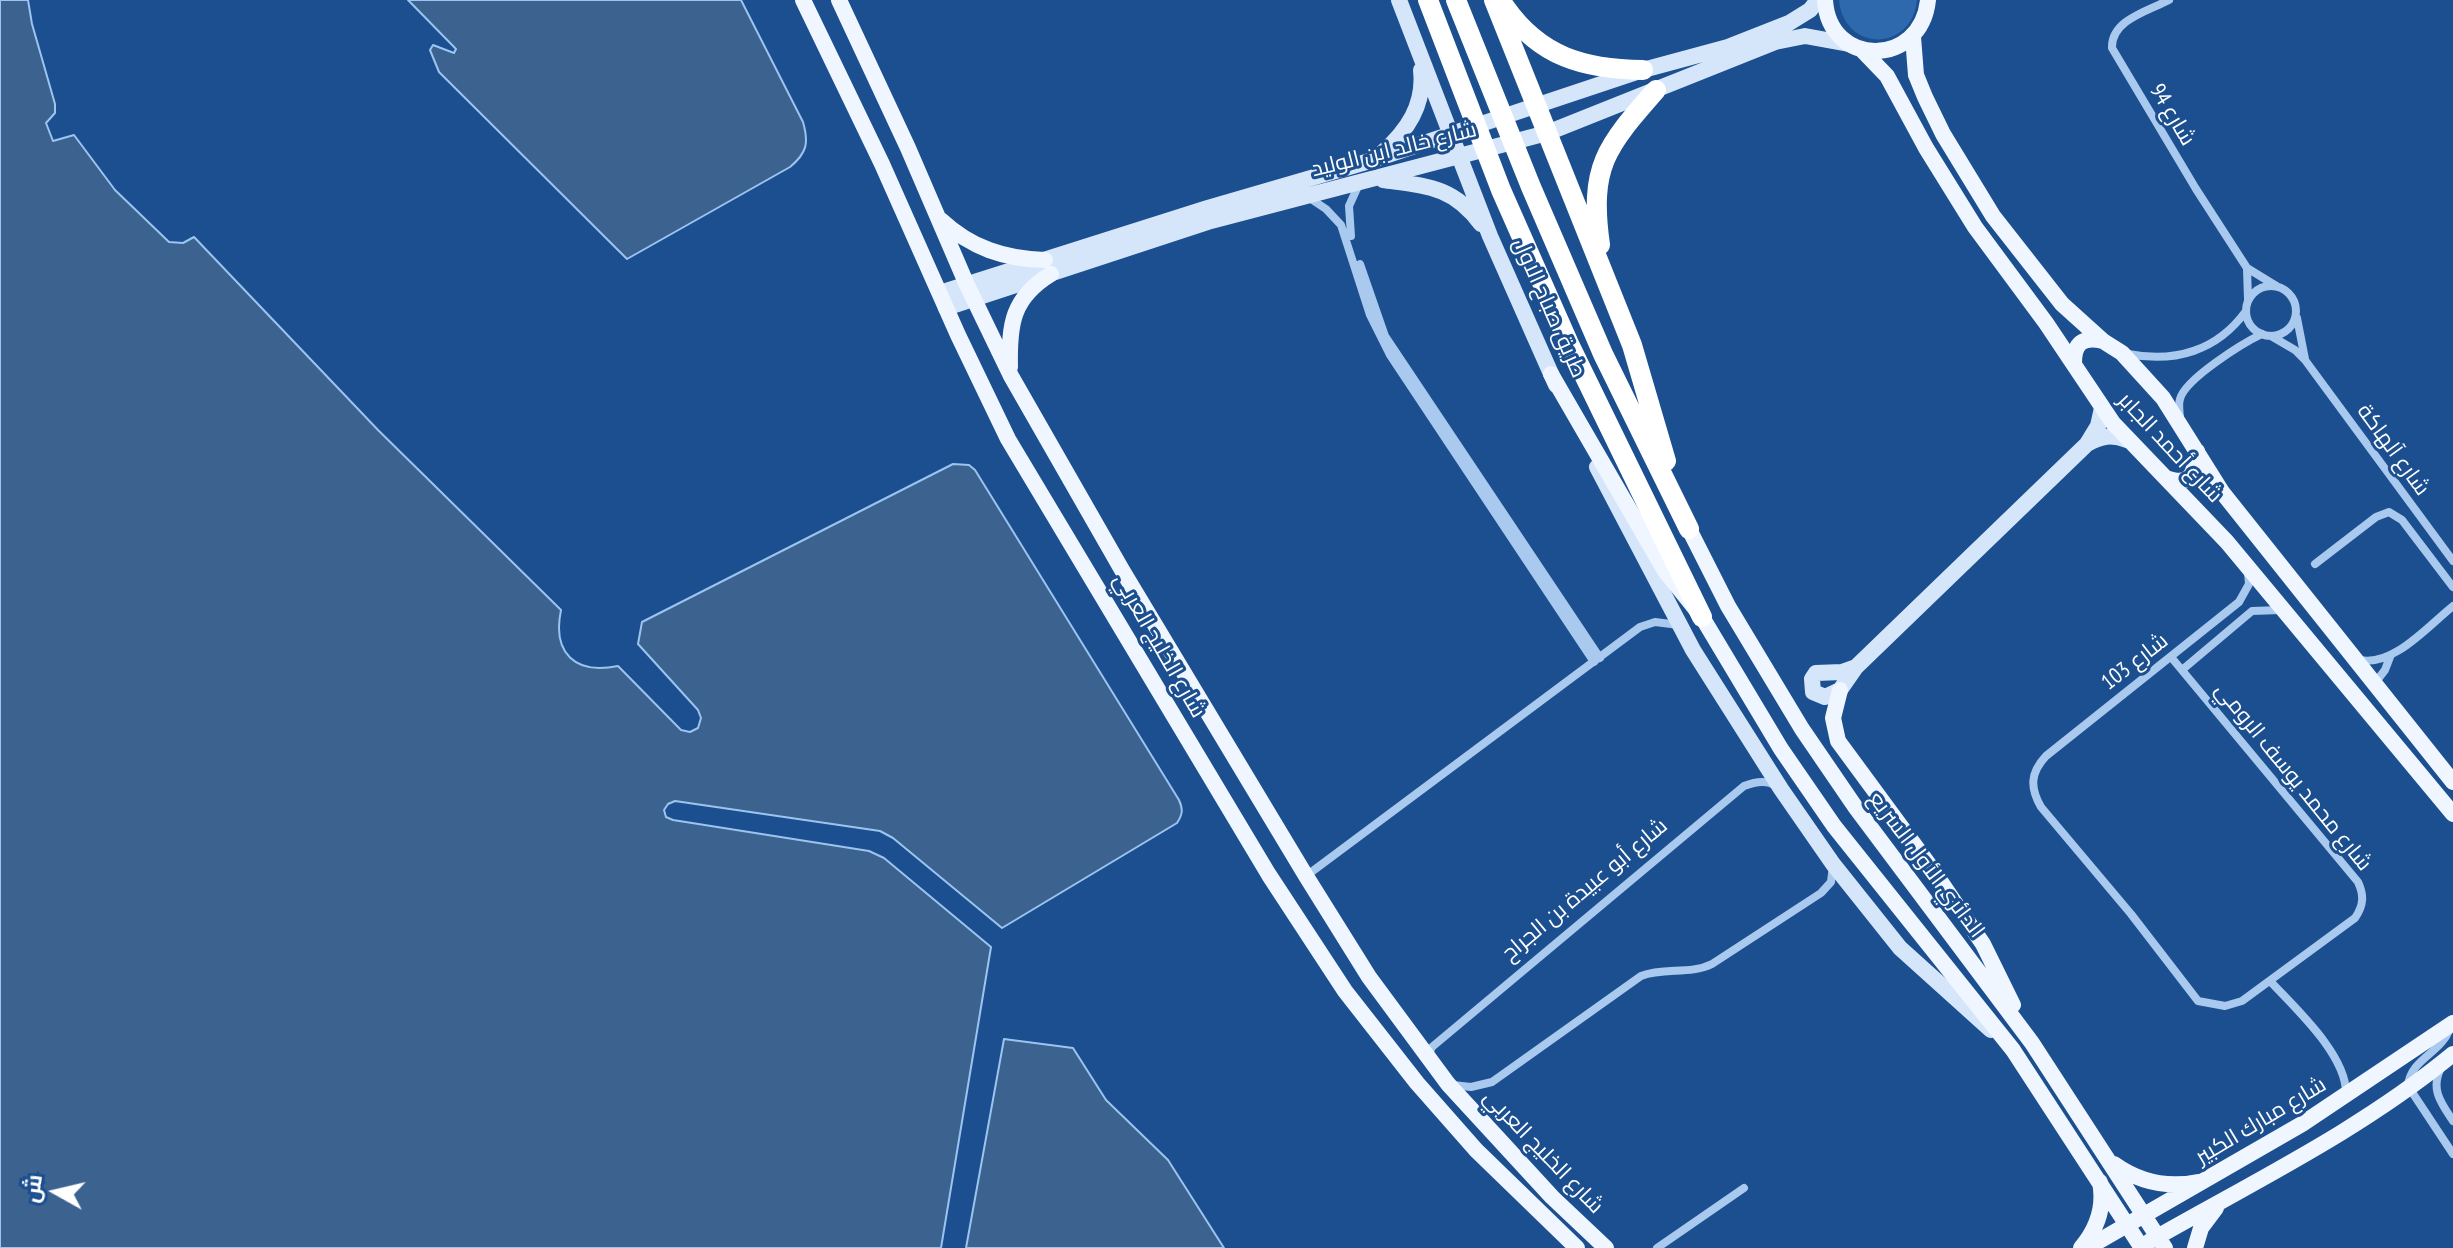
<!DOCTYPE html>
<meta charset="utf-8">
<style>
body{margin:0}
#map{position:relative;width:2453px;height:1248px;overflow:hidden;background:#1b4f8f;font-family:"PT Sans Narrow",Cairo,sans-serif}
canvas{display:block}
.north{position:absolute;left:16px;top:1152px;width:80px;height:80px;-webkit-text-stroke:6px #1b4f8f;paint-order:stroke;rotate:278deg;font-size:22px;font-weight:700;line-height:32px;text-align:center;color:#fff}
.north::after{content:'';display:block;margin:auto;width:28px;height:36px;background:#fff;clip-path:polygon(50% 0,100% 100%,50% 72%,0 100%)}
</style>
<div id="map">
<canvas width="2453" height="1248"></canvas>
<div class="north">ش</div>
</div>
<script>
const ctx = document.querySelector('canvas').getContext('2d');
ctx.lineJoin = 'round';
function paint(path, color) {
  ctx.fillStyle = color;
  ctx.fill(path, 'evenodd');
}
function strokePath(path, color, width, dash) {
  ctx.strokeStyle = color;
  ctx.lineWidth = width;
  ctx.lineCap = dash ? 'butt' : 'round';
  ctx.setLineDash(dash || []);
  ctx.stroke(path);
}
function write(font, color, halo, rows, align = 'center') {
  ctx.font = font + ' "PT Sans Narrow",Cairo,sans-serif';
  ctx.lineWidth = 6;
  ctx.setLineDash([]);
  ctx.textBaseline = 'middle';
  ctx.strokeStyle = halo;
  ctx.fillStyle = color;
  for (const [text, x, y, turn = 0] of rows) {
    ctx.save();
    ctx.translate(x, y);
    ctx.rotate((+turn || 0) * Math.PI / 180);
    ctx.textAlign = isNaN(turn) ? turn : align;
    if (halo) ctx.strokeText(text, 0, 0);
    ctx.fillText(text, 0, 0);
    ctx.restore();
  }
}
const green = new Path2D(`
 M1839 0H1917C1912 52 1844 53 1839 0Z`);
const water = new Path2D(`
 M0 0H28L32 24 55 104V113L46 123 53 141 74 135 115 190 169 242 183 243 194 237 378 430 561 610C552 653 575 675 618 666L681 730 690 732 698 728 701 718 698 710 638 644 642 622 953 464 969 465 975 470 1179 800C1183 809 1183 814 1177 823L1002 928 893 838 880 831 675 801 668 804 664 810 666 817 673 820 869 851 884 858 991 947 941 1248H0Z
 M408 0H741L803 122C809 143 807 153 790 167L627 259 439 72 430 50 433 45 454 53 456 49Z
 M1004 1039 1073 1048 1106 1100 1168 1160 1224 1248H966Z`);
const street = new Path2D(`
 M2169 0C2148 11 2111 20 2112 48L2196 189 2247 268 2278 287
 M1308 197 1326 209 1341 225 1370 315 1390 355 1594 662
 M1351 236 1349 206 1359 184
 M1360 264 1385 336 1600 658
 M2247 269 2248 299
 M2246 311a25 25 0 1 1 50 0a25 25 0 1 1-50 0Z
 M2297 318 2305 359
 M2271 336 2295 350 2305 360 2453 561
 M2128 354C2175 363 2217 351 2246 311
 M2180 419C2180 413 2178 405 2180 399 2185 379 2243 343 2262 334
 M2315 564 2376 517 2389 512 2402 520 2453 587
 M2171 657 2358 882C2364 895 2364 905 2355 918L2242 1001 2225 1006 2198 1001 2131 914 2041 807C2030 788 2030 773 2046 756L2239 602 2249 584 2248 573
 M2360 660C2393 667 2428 626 2453 606
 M2182 670 2252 611 2280 610
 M2375 683 2385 670 2390 657
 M1306 876 1640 627 1655 622 1679 625
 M2270 981C2295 1008 2347 1055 2346 1094
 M2450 1028C2442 1053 2410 1059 2408 1086L2453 1154
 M1428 1056 1432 1047 1744 786C1754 782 1766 779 1776 786
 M2441 1068C2430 1089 2441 1103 2453 1121
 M1453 1085 1471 1087 1492 1082 1641 976C1664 967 1690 975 1712 964L1821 893 1831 882 1833 865
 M1657 1248 1744 1188`);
const secondary = new Path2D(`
 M1399 0 1490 236 1556 385
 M1382 153C1407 131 1425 105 1421 70
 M1383 180C1426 186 1453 186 1481 224
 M940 293 1208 208 1373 160 1643 70 1728 47 1789 23 1810 10 1818 0
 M946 308 1211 221 1547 133 1775 42 1805 36 1849 44
 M2087 444 2098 426 2102 408
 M1597 467 1693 650 1781 789 1833 864 1900 948 1991 1030
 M1856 667 1842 672 1816 673 1812 679 1813 692 1825 697 1840 690 1856 667 2087 444C2101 436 2112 434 2127 440`);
const primary = new Path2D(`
 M803 0 882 164 958 335 1008 439 1269 875 1345 991 1417 1083 1476 1150 1577 1248
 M839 0 908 148 967 285 1011 376 1122 570 1306 876 1369 977 1448 1084 1552 1197 1606 1248
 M1825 0C1829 68 1921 68 1928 0
 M1913 37 1916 75 1925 97 1943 134 1993 216 2062 304 2103 341 2122 353 2163 398 2222 492 2453 782
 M1861 49 1887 76 1926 148 1975 227 2046 323 2113 423 2227 542 2453 814
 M941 220C971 248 1005 259 1045 260
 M2074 363C2074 343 2083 336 2103 341
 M1010 367C1009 324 1012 298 1051 274
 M1551 374 1665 571 1702 617 1781 749 1834 826 2013 1050 2142 1248
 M2166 478C2192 487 2194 473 2197 451
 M1689 529 1728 606 1802 729 1856 808 2032 1043 2165 1248
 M1840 690 1833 718 1838 741 1930 866 1983 944 2013 1005
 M2114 1164C2139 1182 2168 1188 2198 1182
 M2150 1241C2253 1182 2361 1130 2453 1054
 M2081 1248C2097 1229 2105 1207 2100 1182
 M2087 1248 2302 1124 2453 1023
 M2195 1248 2201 1228 2216 1208`);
const highway = new Path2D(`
 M1428 0 1501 190 1570 346 1702 617
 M1456 0 1531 187 1603 354 1689 529
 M1494 0 1632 345 1666 461
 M1505 7C1540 57 1584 69 1643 70
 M1600 245C1589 166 1606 147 1656 90`);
const streetNames = [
 ["شارع 94",2172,115,59],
 ["شارع خالد ابن الوليد",1394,150,-14],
 ["طريق صباح الاول",1549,308,66],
 ["شارع أحمد الجابر",2170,448,47],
 ["شارع آلهاكة",2393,450,54],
 ["شارع الخليج العربي",1159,646,60],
 ["شارع 103",2135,662,-38],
 ["شارع محمد يوسف الرومي",2293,777,51],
 ["الدائري الأول السريع",1926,865,53],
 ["شارع أبو عبيدة بن الجراح",1585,890,-40],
 ["شارع مبارك الكبير",2261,1121,-31],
 ["شارع الخليج العربي",1543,1152,46]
];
paint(green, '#2e69ad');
paint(water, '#3c6290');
strokePath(water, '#9cc4f0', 2);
strokePath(street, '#a9c9ee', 8);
strokePath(secondary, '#d6e6fa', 16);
strokePath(primary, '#f0f6ff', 16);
strokePath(highway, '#fff', 20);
write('22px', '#fff', '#1b4f8f', streetNames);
</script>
